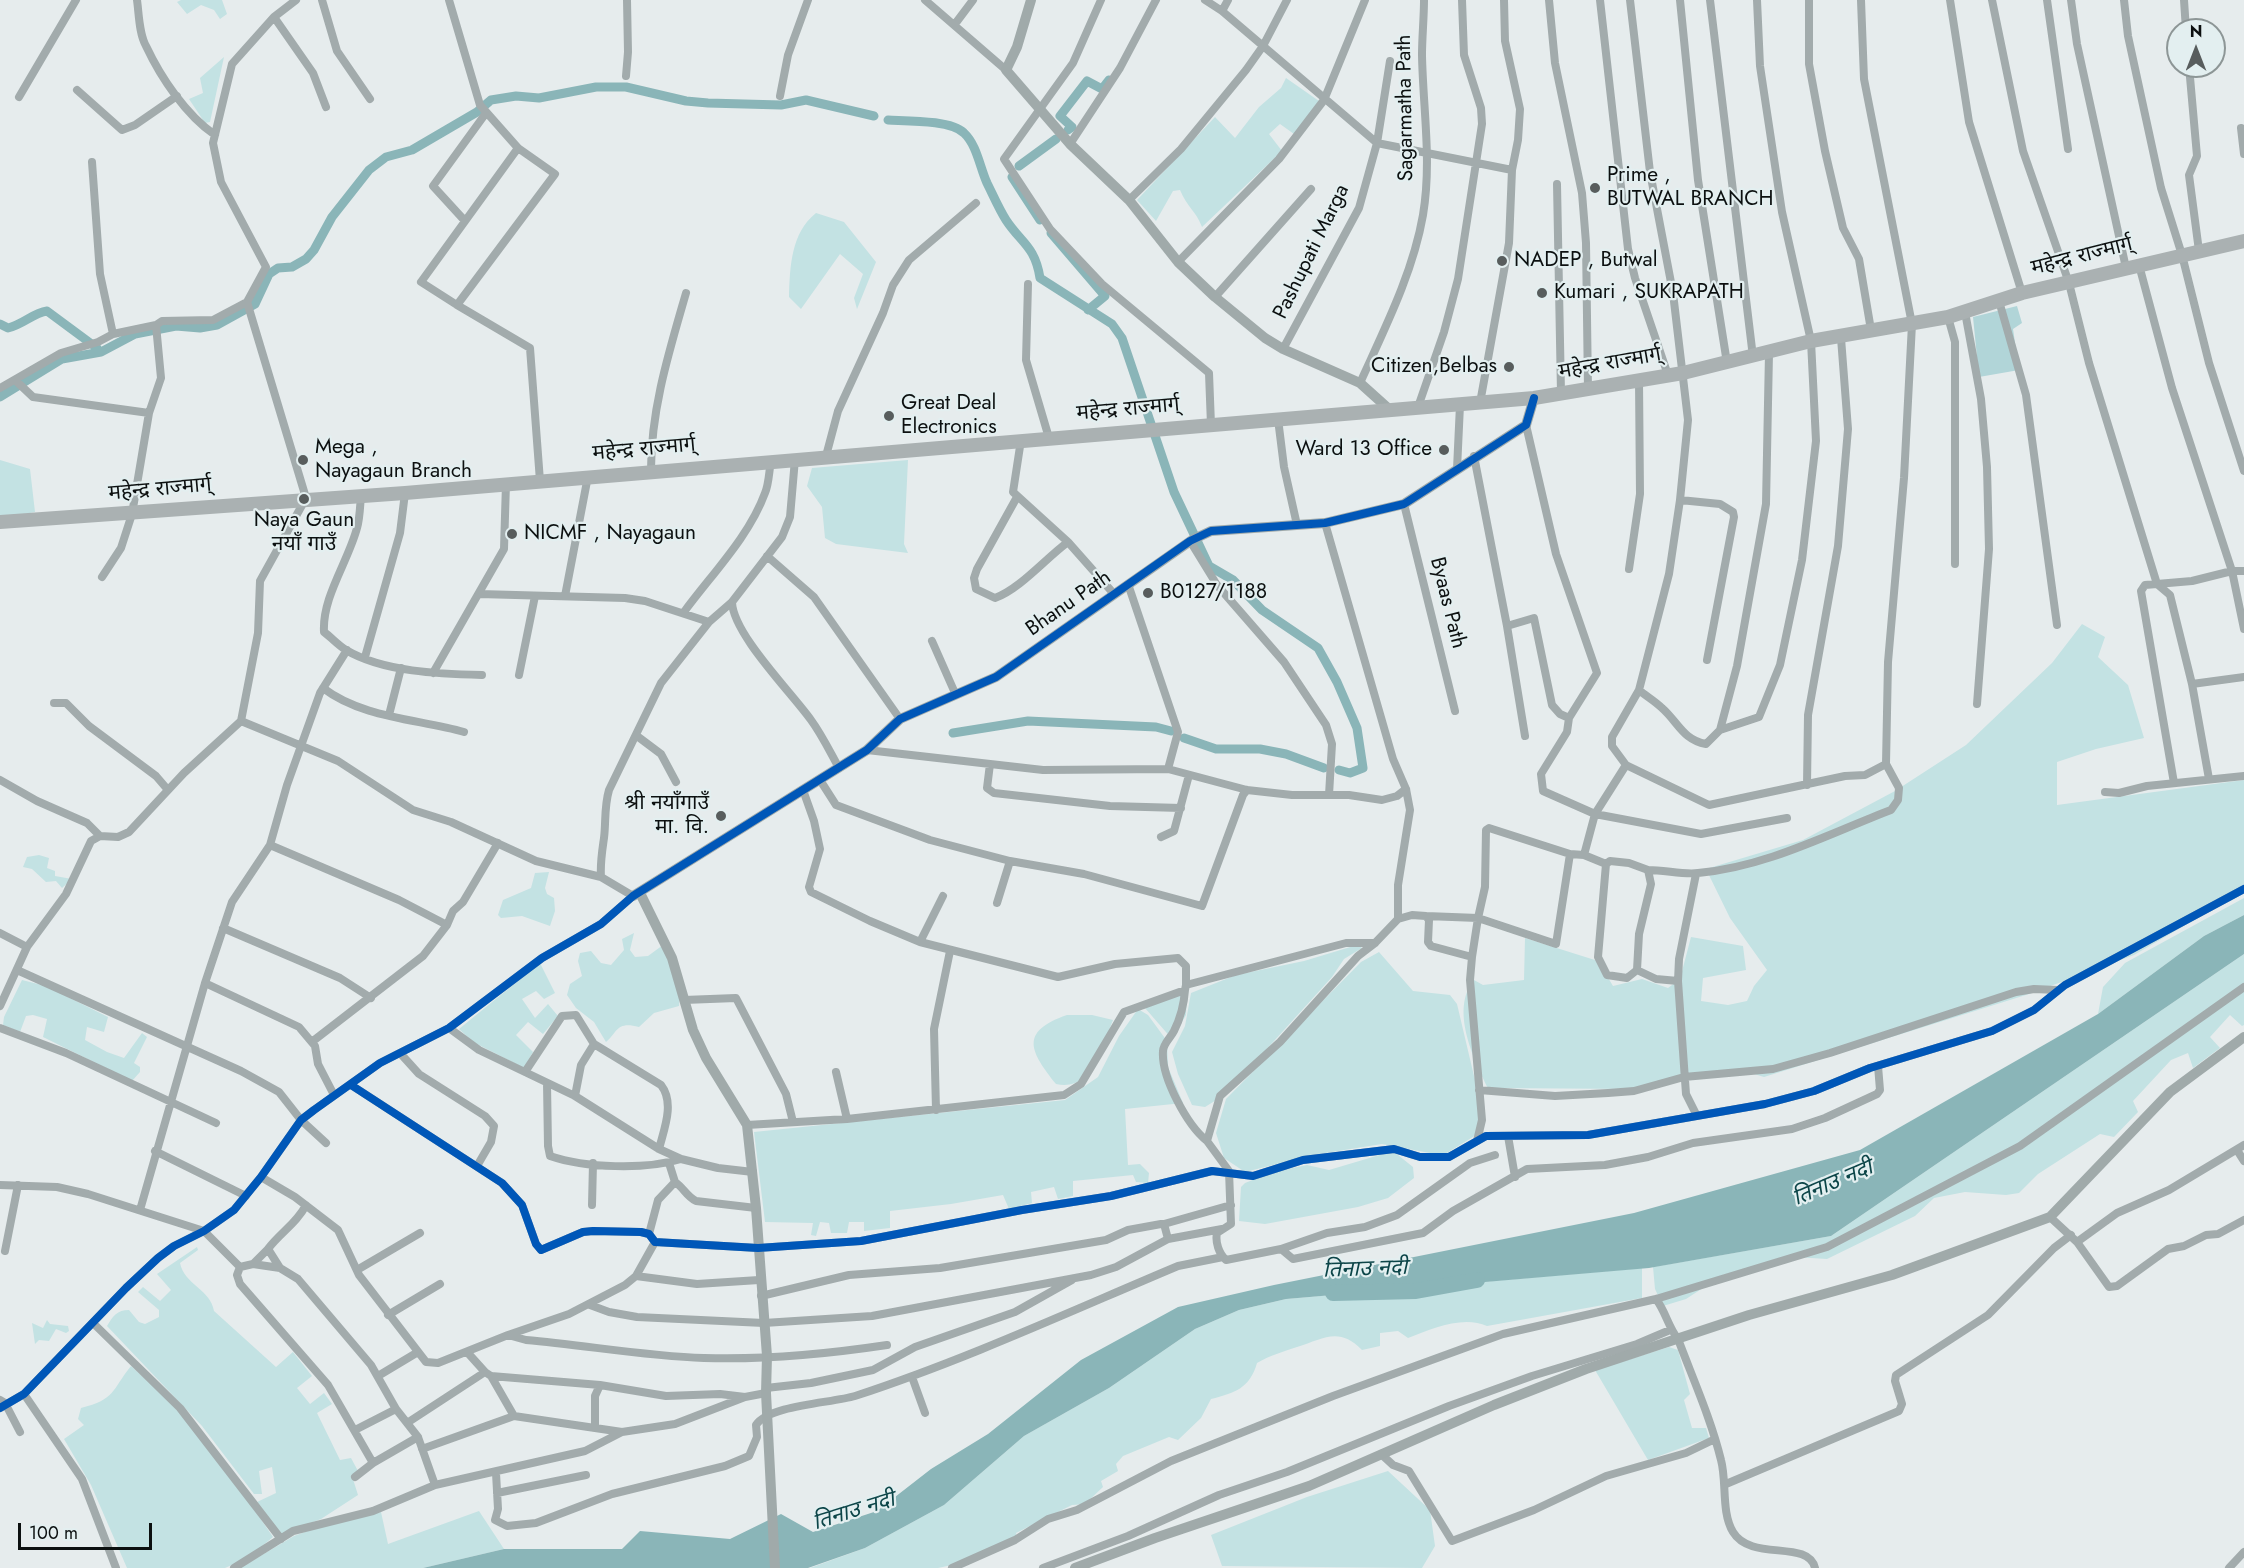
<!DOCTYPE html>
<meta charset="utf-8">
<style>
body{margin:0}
#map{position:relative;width:2244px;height:1568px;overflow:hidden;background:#e6eced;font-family:Jost,sans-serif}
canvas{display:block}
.north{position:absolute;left:2166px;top:18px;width:60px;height:60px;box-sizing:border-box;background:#e3eff0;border:2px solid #8d9696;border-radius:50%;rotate:0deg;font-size:16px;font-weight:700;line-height:24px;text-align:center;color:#0c1010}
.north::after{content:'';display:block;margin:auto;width:21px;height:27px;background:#585d5d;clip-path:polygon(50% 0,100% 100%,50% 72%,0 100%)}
.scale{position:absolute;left:18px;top:1523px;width:134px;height:27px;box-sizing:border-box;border:3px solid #0c1010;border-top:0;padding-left:8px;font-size:18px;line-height:21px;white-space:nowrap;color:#0c1010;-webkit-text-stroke:4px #e3eff0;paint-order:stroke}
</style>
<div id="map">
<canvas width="2244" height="1568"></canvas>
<div class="north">N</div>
<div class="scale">100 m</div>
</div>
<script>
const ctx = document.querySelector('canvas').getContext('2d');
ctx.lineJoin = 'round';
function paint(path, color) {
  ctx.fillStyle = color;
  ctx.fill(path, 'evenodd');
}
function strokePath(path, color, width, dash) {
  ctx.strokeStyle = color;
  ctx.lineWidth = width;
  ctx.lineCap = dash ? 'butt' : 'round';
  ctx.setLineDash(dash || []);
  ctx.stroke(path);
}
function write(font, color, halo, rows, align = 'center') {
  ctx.font = font + ' Jost,"Noto Sans Devanagari",sans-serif';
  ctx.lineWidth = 4.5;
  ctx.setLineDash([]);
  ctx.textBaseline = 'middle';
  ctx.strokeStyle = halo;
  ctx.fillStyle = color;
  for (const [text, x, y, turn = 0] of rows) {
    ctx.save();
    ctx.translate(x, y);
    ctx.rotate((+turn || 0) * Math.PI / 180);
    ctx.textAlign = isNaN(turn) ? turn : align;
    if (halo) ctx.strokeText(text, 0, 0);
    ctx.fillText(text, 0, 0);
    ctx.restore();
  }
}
const green = new Path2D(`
 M181 0H222L227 14 220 19 214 10 201 5 187 14 177 2Z
 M224 57 210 122 205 123 189 99 203 93 200 78Z
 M1286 78 1319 101 1294 134 1280 124 1269 134 1282 151 1202 227C1196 211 1187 207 1180 190L1173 191 1156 221 1137 200 1215 117 1235 138 1259 107 1281 88Z
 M816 213 844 222 876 262 857 309 854 298 863 274 840 254 801 309 789 297C790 266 791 233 816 213Z
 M0 460 30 469 35 512 0 519Z
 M908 460 904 544 908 553 836 544 825 538 822 507 807 486 812 468Z
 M2082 624 2105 637 2098 657 2128 685 2144 738 2096 749 2057 762V805L2244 780V891L2134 955 2029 994 1764 1077 1751 1073 1699 1077 1636 1089 1488 1088C1473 1058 1450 1009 1474 980L1483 985 1524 980 1525 938 1598 961 1613 986 1642 979 1668 988 1680 979 1691 937 1743 946 1746 970 1703 978 1701 1001 1728 1005 1747 1001 1754 986 1767 970 1730 918 1706 869 1803 840 1895 791 1966 745 2052 663Z
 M39 855 49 858 47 868 55 871V876L72 879 62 888 56 881 46 882 32 869 23 867 27 857Z
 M549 872 545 888 547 894 554 898 555 911 550 926 522 916 501 918 498 915 503 900 531 888 535 873Z
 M2244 898V915L2204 936 2098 1014 2103 987 2125 963Z
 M634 933 630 950 635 957 648 956 663 945 680 992 679 1006 654 1013 639 1027C616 1021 618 1032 606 1042L594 1022 576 1008 567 995 570 984 582 976 578 961 580 953 591 951 601 963 611 965 624 950 622 939Z
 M1357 945 1362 948 1344 959 1332 977 1226 1094 1205 1107 1192 1105 1178 1074 1172 1052 1185 1026 1191 993 1236 975 1304 961Z
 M1379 952 1413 991 1450 995 1457 1004 1474 1076 1482 1097 1476 1135 1447 1153H1430L1382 1144 1313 1155 1245 1172 1224 1158 1216 1133 1226 1099 1361 962Z
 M2244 954V1025L2242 1026 2230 1015 2210 1037 2220 1048 2193 1068 2188 1053 2171 1060 2133 1101 2138 1112 2114 1137 2100 1134 2038 1174 2019 1193 2006 1195 1965 1192 1934 1198 1915 1216 1827 1259 1795 1257 1723 1275 1686 1299 1663 1306 1655 1289 1653 1267 1831 1236Z
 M540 963 555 993 544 999 536 991 522 999 535 1018 548 1004 558 1016 543 1034 528 1022 516 1035 533 1052 524 1068 473 1042 459 1029Z
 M22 980 46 986 108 1017 104 1032 87 1027 85 1040 107 1052 124 1058 142 1033 147 1037 134 1063 140 1067V1072L132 1081 43 1037 47 1019 33 1015 26 1016 20 1032 3 1025 4 1017Z
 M1187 993 1186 1015 1172 1039 1145 1008 1147 1004Z
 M1138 1009 1148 1015 1167 1041 1168 1067 1183 1103 1125 1109 1128 1165 1140 1164 1149 1173 1148 1183 1136 1182 1133 1175 1073 1181V1196L1058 1199 1054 1187 1031 1192 1032 1203 1009 1209 1003 1195 951 1204 890 1211V1228L864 1231V1222H849L847 1233H831L829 1223 820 1222 816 1236 811 1235 813 1223 765 1222 754 1132 1065 1100 1098 1077 1119 1036Z
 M1067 1015H1092L1113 1020C1102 1047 1093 1092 1056 1084 1031 1052 1018 1032 1067 1015Z
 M1393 1151 1413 1167 1414 1178 1388 1198 1358 1207 1265 1224 1239 1221 1241 1187 1245 1183 1273 1172 1307 1165 1329 1170Z
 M197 1247 198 1250 180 1263C184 1284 211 1290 214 1311L276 1367 293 1352 312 1376 297 1388 310 1404 324 1393 332 1404 317 1413 340 1460 351 1458 358 1471 352 1476 358 1495 321 1519 281 1534 257 1502 276 1493 272 1467 259 1471 262 1494H254L202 1426 107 1326C113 1316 117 1310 129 1310L139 1322 145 1324 159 1317V1310L138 1292 143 1287 160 1301 171 1290 157 1274Z
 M1642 1268V1298L1487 1326C1463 1315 1431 1329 1408 1338L1398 1331 1380 1333V1346L1362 1350C1339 1326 1323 1339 1297 1347 1282 1352 1271 1355 1257 1363 1250 1388 1235 1393 1211 1399L1201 1418 1178 1440 1169 1437 1123 1456 1116 1464 1118 1471 1101 1481 1103 1487 1085 1504 1072 1505 1016 1533 1017 1538 961 1563 938 1568H810L865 1548 944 1505 1024 1436 1109 1388 1195 1329 1239 1310 1286 1299Z
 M47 1320 50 1324 68 1326 69 1331 66 1333 56 1329 49 1341 39 1340 35 1344 32 1323 43 1328Z
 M1669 1347 1678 1350 1690 1394 1684 1400 1692 1428H1706L1709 1438 1648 1460 1595 1370Z
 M131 1366 198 1427 273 1537 248 1558 225 1568H127L91 1485 64 1439 84 1425 78 1419 81 1408C116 1399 111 1391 131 1366Z
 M1388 1471 1430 1510 1435 1546 1422 1568 1222 1566 1211 1535 1307 1497Z
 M479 1511 504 1549 423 1568H240L294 1536 329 1523 381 1512 388 1544Z`);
const forest = new Path2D(`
 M2017 306 2022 323 2013 329 2019 370 1979 377 1973 317Z`);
const water = new Path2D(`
 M2244 915V954L1831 1236 1649 1268 1286 1299 1239 1310 1195 1329 1109 1388 1024 1436 944 1505 865 1548 808 1568H423L504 1549H622L640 1531 730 1539 781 1514 813 1532 877 1511 931 1469 988 1434 1081 1360 1178 1307 1274 1285 1634 1213 1860 1150 2098 1014 2204 936Z`);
const canal = new Path2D(`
 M888 120C907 121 951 120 964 133 977 145 980 168 987 183 993 195 999 209 1006 220 1021 243 1035 246 1040 278L1112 324 1122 338 1174 492 1209 566 1233 580 1262 610 1318 648 1337 682 1357 728 1363 768 1350 773 1339 770
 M1068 130 1072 127 1060 116 1087 81 1102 89 1109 80
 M1019 166 1056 139
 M1012 177 1040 220
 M1051 233 1105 296 1088 310
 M0 324 8 328C24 324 33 313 47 311L97 348
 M0 397 62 359 101 352 135 334 176 326 200 328 217 325 255 304 269 274 278 268 292 267 306 259 314 250 332 217 369 170 386 157 412 150 477 112 491 100 516 96 539 98 596 87H626L686 101 708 103 781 105 806 100 874 116
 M953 733 1028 721 1156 727 1171 731
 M1184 738 1216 749H1260L1286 754 1324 768`);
const river = new Path2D(`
 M1333 1293 1416 1291 1477 1280`);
const street = new Path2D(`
 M137 0C139 14 139 34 146 46 161 78 186 115 215 135
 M322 0 337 51 370 99
 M449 0 480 105 518 148 555 174 457 305 530 348 540 481
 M925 0 1006 70
 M1101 0 1073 63 1004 159 1050 229 1102 284 1209 373 1211 425
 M1205 0 1222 11 1377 143 1359 208 1283 349
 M1549 0 1555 63 1582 193 1586 243 1588 390
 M1600 0 1628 249 1635 278 1668 375
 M1630 0 1650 172 1673 293 1688 420 1680 500 1669 574 1639 690 1612 737V746L1626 765 1709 805 1845 776 1865 775 1886 764
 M1680 0 1698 180 1727 363
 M1710 0 1753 357
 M1809 0V64L1825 151 1843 228 1859 259 1871 330
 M1950 0 1969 122 2022 293
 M1992 0 2023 151 2069 283 2089 363 2157 584 2170 595 2192 684 2209 779
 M2047 0 2068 149
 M2071 0 2077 44 2126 268
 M2124 0 2128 36 2161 188 2182 255 2209 363 2244 471
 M2184 0 2186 30
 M1222 11 1228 0
 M274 17 313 73 326 107
 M955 24 973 0
 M1390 61 1377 143 1512 170
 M2189 66 2197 156 2189 175 2199 251
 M626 76 628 52 627 0
 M77 90 122 130 135 125 177 96
 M780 96 788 55 808 0
 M19 97 76 0
 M2241 128 2244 154
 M1070 144 1120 68 1156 0
 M92 162 100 274 113 334
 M1557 184 1561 393
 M1129 200 1181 149 1246 70 1263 46 1287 0
 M465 221 433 186 486 113
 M1178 262 1279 159 1324 100 1365 0
 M2139 265 2172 388 2232 571 2244 629
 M1028 284 1026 360 1049 438
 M1215 297 1311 189
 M1999 301 2026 395 2057 625
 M457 305 421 282 518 148
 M1965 312 1981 399 1987 467 1989 549 1977 704
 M1948 317 1955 342V564
 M15 380 33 397 149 413
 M1360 383C1384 330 1413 273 1423 215 1432 161 1423 109 1422 55 1422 37 1424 18 1424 0
 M0 388 61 353 98 342 113 334 156 325 162 321 213 320 247 302
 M1480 403 1509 243 1512 170 1518 140 1520 109 1505 41 1504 0
 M1418 407 1444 332 1458 279 1482 124 1481 108 1464 55 1462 0
 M1278 419 1284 467 1297 525
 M1526 425 1556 554 1597 673 1569 718 1567 732 1541 774 1543 791 1595 814 1701 834 1787 818
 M1021 440 1013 492 1068 542 1114 594
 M826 456 838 411 883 313 893 285 909 260 976 203
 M1474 456 1507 626 1534 618 1552 705 1560 714 1569 718
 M795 459 790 517 782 537 732 602C733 634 791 692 811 720 822 735 830 752 839 768
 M1457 469 1460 405
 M651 470C651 409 669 352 686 293
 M361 495C360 506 360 518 357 528 348 562 322 597 324 632 332 638 338 645 346 650 383 672 440 674 482 675
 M1017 497 977 569 974 578 976 589 995 598C1020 589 1046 558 1068 542
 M1680 500 1720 504 1733 512 1734 517 1707 660
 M1404 504 1455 711
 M1325 523 1393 759 1406 789 1410 810 1398 885V919L1375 943 1358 956 1280 1042 1220 1096 1207 1141 1229 1171 1231 1224 1217 1233C1215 1242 1219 1254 1226 1260L1281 1249 1293 1259 1423 1233 1453 1211 1527 1169 1605 1165 1648 1157 1693 1143 1792 1129 1825 1118 1877 1094 1880 1090 1878 1066
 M1190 541 1217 585 1284 662 1326 725 1332 744 1329 795
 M767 556 814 597 900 719
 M1629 569 1640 494 1639 381
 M102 577 121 548 132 514 149 413 161 378 156 325
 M1128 584 1178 732 1168 769
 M479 594 625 598 645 601 709 622 732 602
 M565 596 588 476
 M684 612C711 575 749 537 765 493 769 484 769 471 771 461
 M1507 626 1525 736
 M932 641 955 693
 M365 657 400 533 405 493
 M433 673 504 549 506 483
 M519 675 535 596
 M2192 684 2244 677
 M323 688C362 718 418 719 464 732
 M1639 690C1646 696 1655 701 1662 708 1678 722 1683 740 1706 744L1720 730 1737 666 1766 504 1769 353
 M54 703H66L89 726 156 776 168 790
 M389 715 401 668
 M1720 730 1759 717 1780 665 1802 560 1816 441 1811 341 1782 212 1760 66 1757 0
 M637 736 661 754 676 782
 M867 750 1043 770 1168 769 1247 790 1292 795H1349L1382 800 1397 796 1406 789
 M990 764 987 788 994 793 1110 806 1181 808
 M0 780 37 801 87 823 100 836
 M820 780 836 805 930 840 1010 861 1084 874 1202 906 1243 795 1247 790
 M2174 783 2141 591 2145 585 2192 581 2232 571H2244
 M1807 785 1808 715 1838 546 1848 429 1841 338
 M803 790 814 821 820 849 809 887 811 892 870 921 920 942 1058 977 1115 964 1178 958 1186 966V985L1346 943H1375
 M2105 792 2119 793 2147 786 2244 776
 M1161 837 1174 831 1189 775
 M270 845 399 900 447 925
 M1606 864 1598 957 1607 975 1627 978 1637 970 1639 934 1651 884 1648 870 1629 863 1610 861 1606 864 1584 855 1595 814 1626 765
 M1648 870C1665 870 1684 875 1698 873 1766 867 1828 834 1891 810L1898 800 1899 788 1886 764 1888 662 1904 478 1912 324 1864 79 1861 0
 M601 877C600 863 602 852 604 838 606 822 604 807 609 790L661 683 709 622
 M997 903 1010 861
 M1426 916 1478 918 1485 887 1486 830 1489 828 1570 854
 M1398 919 1412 915 1426 916 1429 920 1428 942 1431 946 1472 957 1478 918 1556 944 1570 854 1584 855
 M223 928 340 978 371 998
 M0 933 27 947
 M920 942 943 896
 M1472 957 1470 980 1482 1120 1477 1141
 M17 970 241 1071 279 1092 301 1120 326 1143
 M1637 970 1656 979 1678 981 1679 959 1696 874
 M1678 981 1686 1094 1696 1114
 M205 983 299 1027 315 1046 318 1064 334 1095
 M1185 990C1184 1005 1181 1017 1174 1031 1171 1037 1163 1044 1163 1051 1161 1077 1187 1125 1207 1141
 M684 1000 736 998 786 1094 793 1122
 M0 1006 27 947 66 894 91 841 100 836 118 837 129 832 184 773 241 721 258 633 260 581 306 498 247 302 266 267 221 182 213 143 232 64 274 17 296 0
 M0 1028 66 1053 216 1123
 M449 1028 479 1050 575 1096 659 1149 681 1159 718 1168 753 1172
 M313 1041 423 956 447 925 453 911 463 902 498 843
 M400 1053 419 1074 485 1116 494 1126 491 1142 477 1166
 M525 1072 562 1016 576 1015 594 1044 661 1085C675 1103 664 1129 659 1149
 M836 1072 847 1119
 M547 1083 548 1146 550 1156C585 1168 645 1170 681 1159
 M351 1085 502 1183 522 1205 536 1244 541 1250 583 1232 593 1231 641 1232 649 1234 655 1242 758 1248 861 1241 1022 1210 1111 1196 1212 1171 1253 1176 1303 1160 1394 1149 1420 1157H1449L1486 1136 1588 1135 1765 1104 1814 1091 1870 1068 1992 1031 2034 1010 2065 985 2244 889
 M1479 1090 1555 1096 1608 1093 1634 1091 1684 1077 1773 1069 1830 1053 2016 992 2034 989 2057 990
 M575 1096 581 1065 594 1044
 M936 1110 934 1029 950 951
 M747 1125 847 1119 1064 1095 1081 1084 1124 1012 1185 990 1186 985
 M1508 1136 1515 1177
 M2237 1150 2244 1161
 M155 1151 246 1196
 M261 1177 295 1197 338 1230 359 1275 426 1362 438 1363 508 1335 526 1340C585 1345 644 1356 704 1358 765 1360 827 1354 887 1345
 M675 1182C684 1188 686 1196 696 1201L756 1208
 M0 1185 57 1187 88 1194 204 1231 240 1267 237 1275 240 1284 328 1385 373 1463 355 1477
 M592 1205 593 1163
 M140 1210 205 983 232 902 270 845 287 785 320 693 347 650
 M2050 1217 2077 1242 2109 1287 2117 1286 2168 1249 2184 1246 2206 1235 2218 1234 2244 1220
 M1164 1224 1231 1205
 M649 1234 658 1200 675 1182 669 1163
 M1168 1239 1222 1229
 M2077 1242 2117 1213 2169 1190 2244 1145
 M1281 1249 1327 1233 1365 1227 1397 1215 1470 1163 1495 1155
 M5 1251 18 1185
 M253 1264 268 1249
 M240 1267 253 1264 280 1268 298 1279 371 1365 396 1409 418 1437 373 1463
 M280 1268 268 1249C280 1233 297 1223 306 1205
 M357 1270 420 1233
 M636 1276 697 1284 759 1280
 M1656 1299C1666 1312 1668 1327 1678 1339 1693 1379 1711 1419 1721 1460 1727 1482 1721 1512 1733 1532 1751 1562 1808 1539 1815 1568
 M590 1305 609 1312 637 1317 764 1323 872 1316 1091 1275 1116 1267 1168 1239 1164 1224H1161L1128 1230 1106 1240 940 1268 849 1275 761 1296
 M388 1315 440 1284
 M93 1323 180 1408 281 1539
 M508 1335 569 1314 625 1285 636 1276 655 1242
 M467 1352 485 1372
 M378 1376 418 1352
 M491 1376 514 1416 622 1432
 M912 1377 925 1413
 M766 1388 811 1383 873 1370 915 1347 1015 1312 1072 1280
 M24 1394 82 1479 116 1568
 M0 1400 5 1403 20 1432
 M0 1408 24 1394 126 1288 158 1258 174 1246 204 1231 234 1210 261 1177 301 1120 314 1110 380 1063 449 1028 542 958 601 924 633 896 601 877 536 861 451 822 413 810 338 761 241 721
 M407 1423 485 1372 491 1376 600 1385
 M595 1427V1396L600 1385 666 1396 720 1394 745 1397
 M355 1430 396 1409
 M418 1437 435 1485
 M422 1449 514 1416
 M1381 1454 1393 1465 1409 1471 1452 1541 1534 1510 1606 1476 1686 1453 1715 1439
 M496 1473 498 1509 495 1520 507 1526 536 1523 612 1494 725 1466 749 1456 757 1437 756 1425C769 1405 832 1403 855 1396 965 1360 1071 1311 1178 1266L1223 1257
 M1726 1484 1899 1411 1902 1404 1895 1381 1896 1375 1988 1315 2054 1248 2071 1235
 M497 1493 586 1475
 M234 1568 293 1531 373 1511 435 1485 585 1451 622 1432 675 1424 745 1397 766 1393
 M952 1568 1015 1540 1048 1519 1077 1510 1171 1461 1333 1396 1503 1334 1656 1299 1827 1247 2020 1146 2244 987
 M1043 1568 1128 1536 1219 1495 1287 1472 1449 1406 1532 1376 1637 1344 1670 1330
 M2229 1568 2244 1552`);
const secondary = new Path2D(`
 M1031 0 1017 47 1006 70 1070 144 1129 200 1178 262 1215 297 1265 338 1283 349 1360 383 1390 410
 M640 893 672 958 693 1030 706 1058 747 1125 756 1208 767 1356 766 1393 775 1568
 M633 896 867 750 900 719 996 677 1192 540 1211 531 1325 523 1404 504 1526 425 1534 398
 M1075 1568 1155 1538 1309 1486 1494 1405 1586 1369 1749 1315 1892 1275 2050 1217 2170 1092 2244 1037`);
const highway = new Path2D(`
 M0 522 405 493 1534 398 1683 373 1811 341 1948 317 2022 293 2244 241`);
const cycleway = new Path2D(`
 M351 1085 502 1183 522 1205 536 1244 541 1250 583 1232 593 1231 641 1232 649 1234 655 1242 758 1248 861 1241 1022 1210 1111 1196 1212 1171 1253 1176 1303 1160 1394 1149 1420 1157H1449L1486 1136 1588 1135 1765 1104 1814 1091 1870 1068 1992 1031 2034 1010 2065 985 2244 889
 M0 1408 24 1394 126 1288 158 1258 174 1246 204 1231 234 1210 261 1177 301 1120 314 1110 380 1063 449 1028 542 958 601 924 633 896 867 750 900 719 996 677 1190 541 1211 531 1325 523 1404 504 1526 425 1534 398`);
const markers = [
 [1595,188,6,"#585d5d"],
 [1502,261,6,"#585d5d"],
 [1542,293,6,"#585d5d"],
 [1509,367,6,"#585d5d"],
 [889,416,6,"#585d5d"],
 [1444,450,6,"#585d5d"],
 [303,460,6,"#585d5d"],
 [304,499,6,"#585d5d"],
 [512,534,6,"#585d5d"],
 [1148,593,6,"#585d5d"],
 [721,816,6,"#585d5d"]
];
const streetNames = [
 ["Sagarmatha Path",1406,108,-91],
 ["Pashupati Marga",1312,252,-64],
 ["महेन्द्र राज्मार्ग्",2082,257,-14],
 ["महेन्द्र राज्मार्ग्",1610,364,-10],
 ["महेन्द्र राज्मार्ग्",1128,410,-5],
 ["महेन्द्र राज्मार्ग्",644,450,-5],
 ["महेन्द्र राज्मार्ग्",160,490,-5],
 ["Byaas Path",1447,603,76],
 ["Bhanu Path",1069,604,-35]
];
const poiNames = [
 ["Prime ,",1607,176],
 ["BUTWAL BRANCH",1607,200],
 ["NADEP , Butwal",1514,261],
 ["Kumari , SUKRAPATH",1554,293],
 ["Citizen,Belbas",1497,367,"right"],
 ["Great Deal",901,404],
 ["Electronics",901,428],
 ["Mega ,",315,448],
 ["Nayagaun Branch",315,472],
 ["Ward 13 Office",1432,450,"right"],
 ["Naya Gaun",304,521,"center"],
 ["नयाँ गाउँ",304,545,"center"],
 ["NICMF , Nayagaun",524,534],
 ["B0127/1188",1160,593],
 ["श्री नयाँगाउँ",709,804,"right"],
 ["मा. वि.",709,828,"right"]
];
const waterNames = [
 ["तिनाउ नदी",1833,1184,-23],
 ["तिनाउ नदी",1365,1270,-2],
 ["तिनाउ नदी",854,1512,-17]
];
paint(green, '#c3e2e3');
paint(forest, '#b1d5d8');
paint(water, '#8ab5b8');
strokePath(canal, '#8ab5b8', 9);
strokePath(river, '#8ab5b8', 16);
strokePath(street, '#a2abac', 8);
strokePath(secondary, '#a0aaaa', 10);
strokePath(highway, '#aab1b2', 14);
strokePath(cycleway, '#0057b8', 8);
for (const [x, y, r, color] of markers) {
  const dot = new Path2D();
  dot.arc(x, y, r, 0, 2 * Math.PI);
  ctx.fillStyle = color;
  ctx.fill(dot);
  strokePath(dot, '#e3eff0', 2);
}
write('21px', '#0c1010', '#e3eff0', streetNames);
write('21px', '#0c1010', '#e3eff0', poiNames, 'left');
write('italic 22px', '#0c4548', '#e3eff0', waterNames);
</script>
